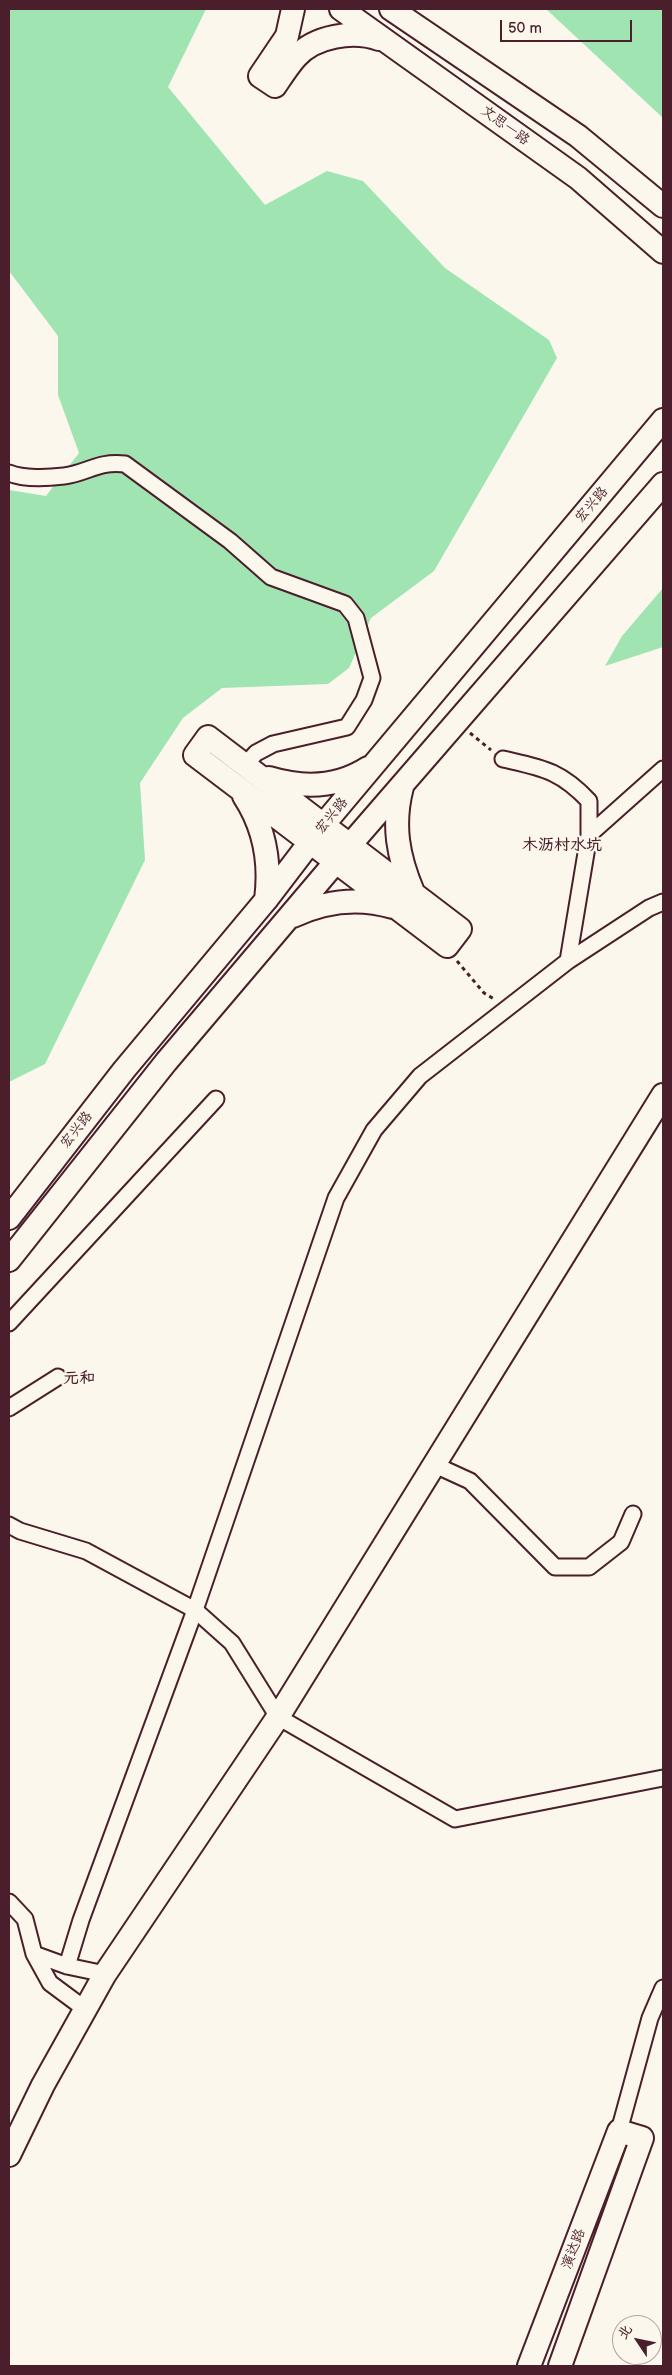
<!DOCTYPE html>
<meta charset="utf-8">
<style>
body{margin:0}
#map{position:relative;width:672px;height:2375px;overflow:hidden;background:#fbf7ec;font-family:"Balsamiq Sans","LXGW WenKai TC",sans-serif}
canvas{display:block}
.frame{position:absolute;inset:0;border:10px solid #4a1f2b;pointer-events:none}
.north{position:absolute;left:612px;top:2315px;width:50px;height:50px;box-sizing:border-box;background:#fbf7ec;border:1px solid #b4a19f;border-radius:50%;rotate:304deg;font-size:14px;font-weight:700;line-height:20px;text-align:center;color:#4a1f2b}
.north::after{content:'';display:block;margin:auto;width:18px;height:22px;background:#4a1f2b;clip-path:polygon(50% 0,100% 100%,50% 72%,0 100%)}
.scale{position:absolute;left:500px;top:20px;width:132px;height:22px;box-sizing:border-box;border:2px solid #4a1f2b;border-top:0;padding-left:6px;font-size:15px;line-height:18px;white-space:nowrap;color:#4a1f2b;-webkit-text-stroke:4px #fbf7ec;paint-order:stroke}
</style>
<div id="map">
<canvas width="672" height="2375"></canvas>
<div class="frame"></div>
<div class="north">北</div>
<div class="scale">50 m</div>
</div>
<script>
const ctx = document.querySelector('canvas').getContext('2d');
ctx.lineJoin = 'round';
function paint(path, color) {
  ctx.fillStyle = color;
  ctx.fill(path, 'evenodd');
}
function strokePath(path, color, width, dash) {
  ctx.strokeStyle = color;
  ctx.lineWidth = width;
  ctx.lineCap = dash ? 'butt' : 'round';
  ctx.setLineDash(dash || []);
  ctx.stroke(path);
}
function write(font, color, halo, rows, align = 'center') {
  ctx.font = font + ' "Balsamiq Sans","LXGW WenKai TC",sans-serif';
  ctx.lineWidth = 4.5;
  ctx.setLineDash([]);
  ctx.textBaseline = 'middle';
  ctx.strokeStyle = halo;
  ctx.fillStyle = color;
  for (const [text, x, y, turn = 0] of rows) {
    ctx.save();
    ctx.translate(x, y);
    ctx.rotate((+turn || 0) * Math.PI / 180);
    ctx.textAlign = isNaN(turn) ? turn : align;
    if (halo) ctx.strokeText(text, 0, 0);
    ctx.fillText(text, 0, 0);
    ctx.restore();
  }
}
const green = new Path2D(`
 M9 9H206L168 87 265 205 327 171 363 181 445 268 549 340 557 358 434 571 371 618 349 668 328 684 222 688 183 718 140 783 145 860 45 1064 9 1082V490L46 496 79 453 58 395V336L9 271Z
 M546 9H663V118Z
 M663 588V647L605 666 622 636Z`);
const path = new Path2D(`
 M470 733 491 750
 M457 961 484 993 494 999`);
const street = new Path2D(`
 M9 473C23 479 48 478 64 476 88 473 97 461 125 464L230 541 271 577 345 604 356 618 372 678 364 700 347 727 273 744 256 753 245 765
 M503 759C542 768 560 770 589 801V835
 M568 961 589 835 663 769
 M9 1323 216 1099
 M9 1408 58 1377
 M435 1465 470 1481 555 1567H589L621 1542 633 1514
 M9 1525 20 1531 86 1551 195 1610 232 1643 278 1717 455 1819 663 1778
 M9 1902 25 1919 34 1954
 M67 1966 81 1920 195 1610 336 1198 374 1130 420 1076 568 961 649 908 663 902
 M85 2009 50 1983 34 1954 67 1966 105 1974
 M619 2131 650 2018 663 1988`);
const secondary = new Path2D(`
 M293 9 287 36 260 76 275 86C281 77 288 66 296 57 315 36 353 30 379 39
 M341 9 578 178 663 252
 M391 9 578 136 663 206
 M208 737 460 929 447 946 195 755Z
 M269 778C302 788 337 788 368 768
 M402 787C392 825 398 857 413 892
 M244 796C265 828 271 862 266 900
 M293 916C325 901 359 897 393 907
 M9 1218 124 1070 266 900 324 824 663 420
 M9 1260 166 1062 350 845 663 484
 M9 2155 43 2085 105 1974 278 1717 663 1095
 M529 2366 619 2131 642 2138 560 2366`);
const streetNames = [
 ["文思一路",505,126,36],
 ["宏兴路",592,505,-50],
 ["宏兴路",332,816,-51],
 ["宏兴路",77,1130,-52],
 ["演达路",574,2249,-69]
];
const quarterNames = [
 ["木沥村水坑",562,846],
 ["元和",79,1379]
];
paint(green, '#a0e5b1');
strokePath(street, '#4a1f2b', 19);
strokePath(secondary, '#4a1f2b', 26);
strokePath(path, '#4a1f2b', 3, [4, 4]);
strokePath(street, '#fbf7ec', 15);
strokePath(secondary, '#fbf7ec', 22);
write('14px', '#4a1f2b', '#fbf7ec', streetNames);
write('bold 16px', '#4a1f2b', '#fbf7ec', quarterNames);
</script>
